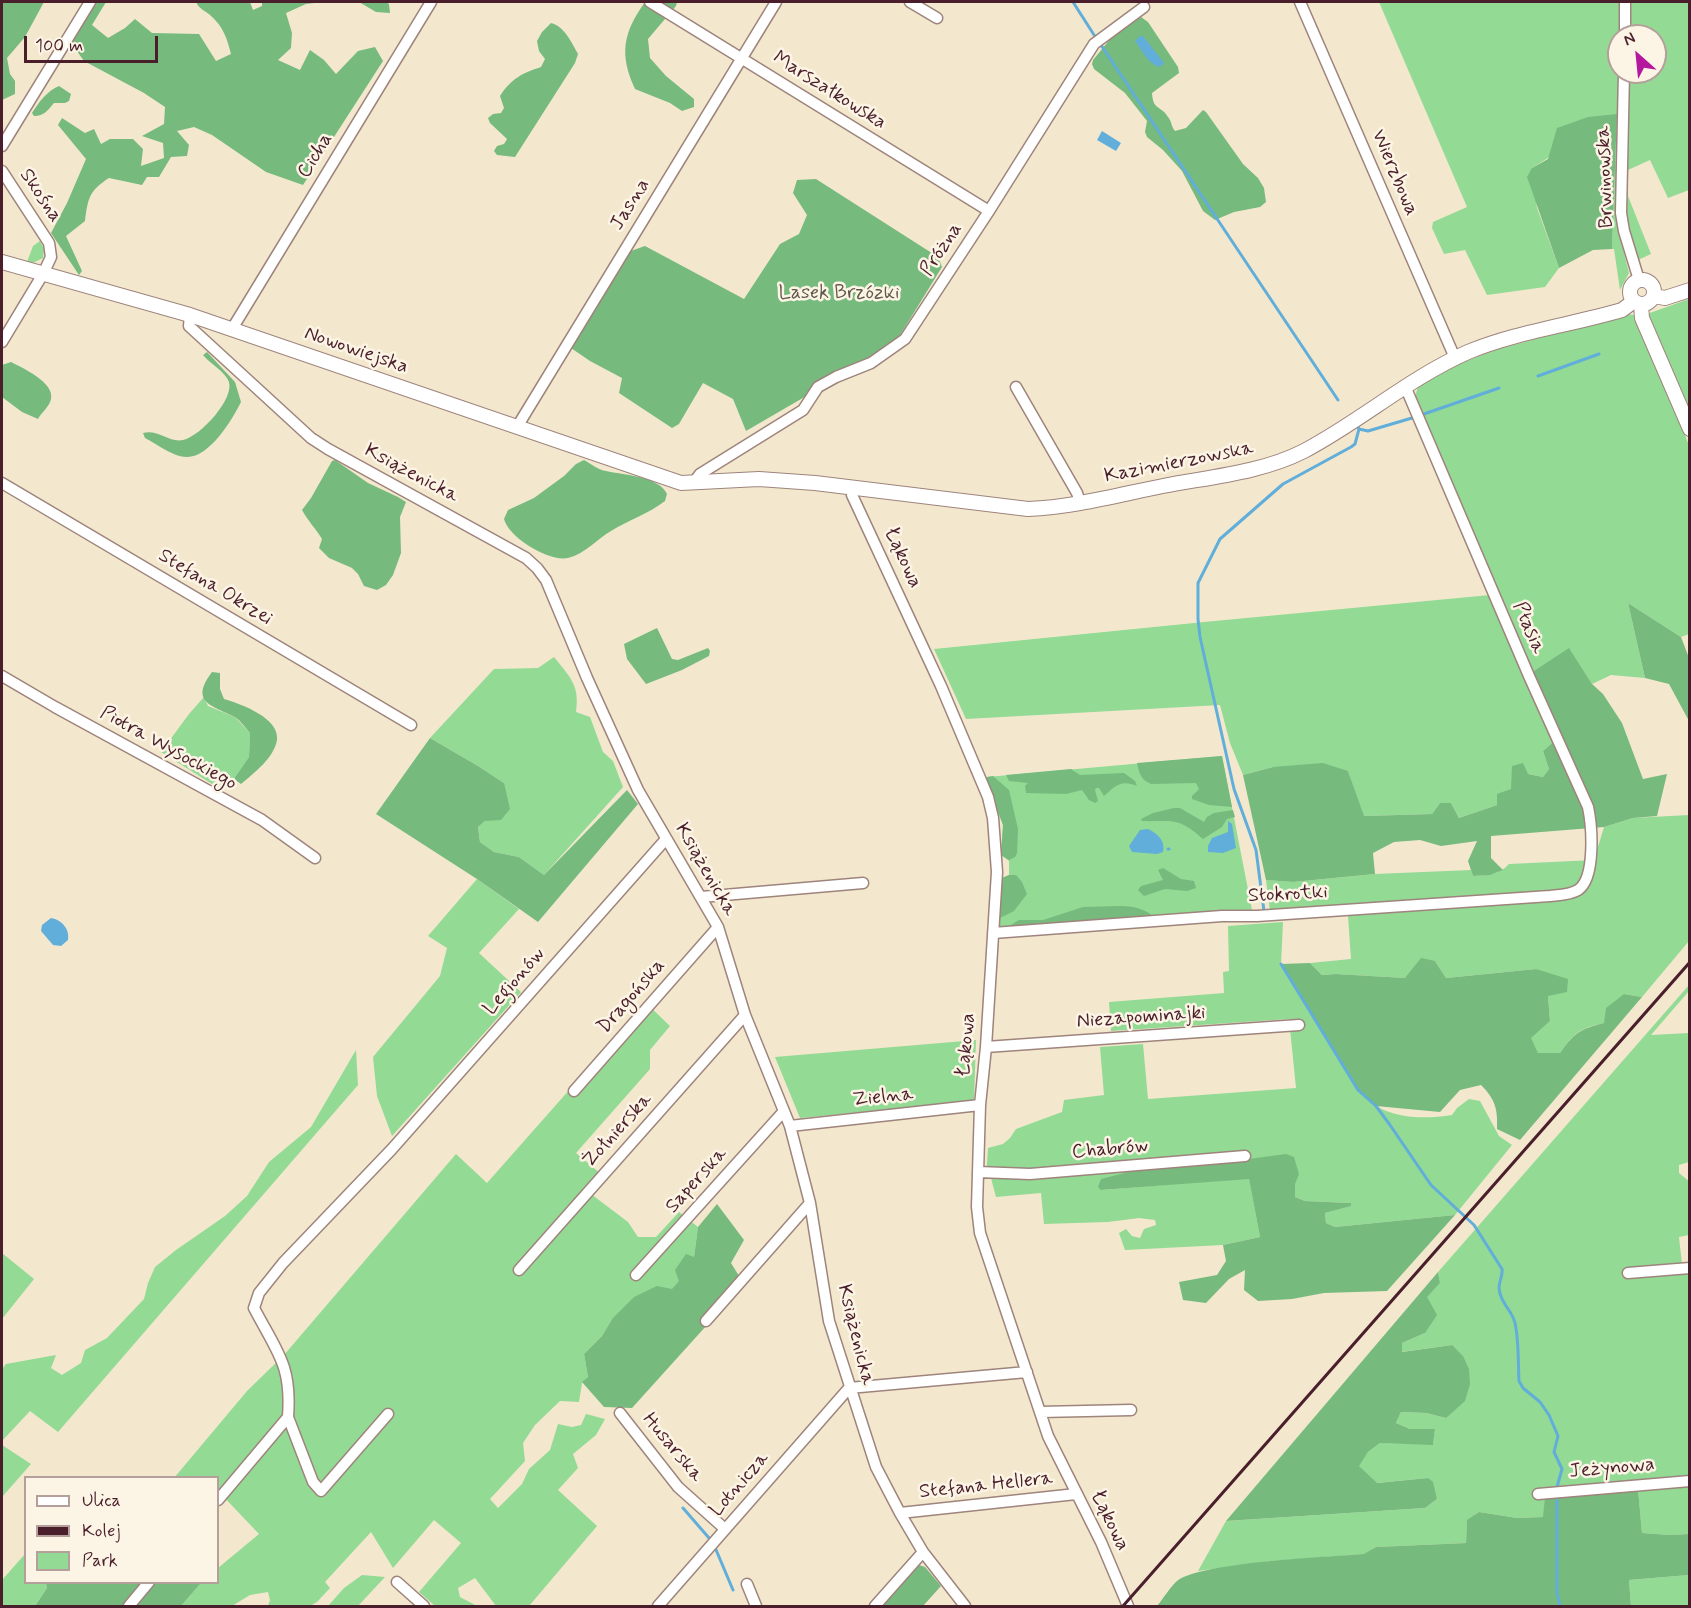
<!DOCTYPE html>
<meta charset="utf-8">
<style>
body{margin:0}
#map{position:relative;width:1691px;height:1608px;overflow:hidden;background:#f3e8ce;font-family:Mynerve,sans-serif}
canvas{display:block}
.frame{position:absolute;inset:0;border:3px solid #4a1f2b;pointer-events:none}
.legend{position:absolute;left:24px;top:1476px;width:195px;height:108px;box-sizing:border-box;background:#fcf5e5;border:2px solid #b59f9b;margin:0;padding:8px 10px;list-style:none;font-size:18px;color:#4a1f2b}
.legend li{display:flex;align-items:center;gap:12px;height:30px}
.legend b{width:30px;border:2px solid #b59f9b}
.north{position:absolute;left:1607px;top:24px;width:60px;height:60px;box-sizing:border-box;background:#fcf5e5;border:2px solid #b59f9b;border-radius:50%;rotate:333deg;font-size:16px;font-weight:700;line-height:24px;text-align:center;color:#4a1f2b}
.north::after{content:'';display:block;margin:auto;width:21px;height:27px;background:#b5179e;clip-path:polygon(50% 0,100% 100%,50% 72%,0 100%)}
.scale{position:absolute;left:24px;top:36px;width:134px;height:27px;box-sizing:border-box;border:3px solid #4a1f2b;border-top:0;padding-left:8px;font-size:18px;line-height:21px;white-space:nowrap;color:#4a1f2b;-webkit-text-stroke:4px #fcf5e5;paint-order:stroke}
</style>
<div id="map">
<canvas width="1691" height="1608"></canvas>
<div class="frame"></div>
<ul class="legend">
<li><b style="height:8px;background:#fff"></b>Ulica</li>
<li><b style="height:8px;background:#4a1f2b"></b>Kolej</li>
<li><b style="height:16px;background:#93da95"></b>Park</li>
</ul>
<div class="north">N</div>
<div class="scale">100 m</div>
</div>
<script>
const ctx = document.querySelector('canvas').getContext('2d');
ctx.lineJoin = 'round';
function paint(path, color) {
  ctx.fillStyle = color;
  ctx.fill(path, 'evenodd');
}
function strokePath(path, color, width, dash) {
  ctx.strokeStyle = color;
  ctx.lineWidth = width;
  ctx.lineCap = dash ? 'butt' : 'round';
  ctx.setLineDash(dash || []);
  ctx.stroke(path);
}
function write(font, color, halo, rows, align = 'center') {
  ctx.font = font + ' Mynerve,sans-serif';
  ctx.lineWidth = 5;
  ctx.setLineDash([]);
  ctx.textBaseline = 'middle';
  ctx.strokeStyle = halo;
  ctx.fillStyle = color;
  for (const [text, x, y, turn = 0] of rows) {
    ctx.save();
    ctx.translate(x, y);
    ctx.rotate((+turn || 0) * Math.PI / 180);
    ctx.textAlign = isNaN(turn) ? turn : align;
    if (halo) ctx.strokeText(text, 0, 0);
    ctx.fillText(text, 0, 0);
    ctx.restore();
  }
}
const green = new Path2D(`
 M1379 2H1622V36H1619V233L1629 273 1620 290 1614 249H1612L1617 114 1532 168 1537 208 1559 268 1545 287 1487 295 1465 250 1444 254 1432 228 1433 222 1467 207Z
 M1630 2H1689V190L1668 198 1650 160 1628 170V72H1655V36H1629Z
 M1628 196 1651 254 1638 260C1632 239 1623 218 1628 196Z
 M40 241 44 249 43 258 33 263 27 262 33 246Z
 M1689 299V412L1647 314Z
 M1627 314 1634 315 1689 445V634L1681 637 1628 603 1645 678 1611 675 1592 684 1569 649 1554 659 1552 743 1543 751 1549 769 1543 777 1528 774 1497 805 1459 818 1451 803H1440L1432 814 1363 816 1348 771 1273 767 1243 775 1230 743 1220 705 966 719 934 649 1204 622 1490 595 1414 399 1418 387 1456 365 1495 350Z
 M554 657C570 677 580 685 576 712L590 717 603 752 613 761 623 787 544 875 519 857 494 852 480 842 478 827 485 821 504 783 478 766 430 738 494 669 538 668Z
 M204 697 208 706 235 717 250 733 249 757 230 786 220 789 161 752 189 714Z
 M1222 756 1252 910 1003 930 999 926 1002 878 1009 875V861L1001 855 1003 825 986 780 987 777Z
 M1689 815V941L1642 997 1624 994 1604 1023C1580 1028 1574 1033 1560 1053H1538L1530 1038 1550 1021 1548 996 1536 969 1446 978 1435 961 1405 978 1336 974 1322 975 1310 963 1351 959 1348 916 1345 906 1270 911 1266 880 1293 882 1375 874 1471 870 1473 876C1487 875 1499 875 1509 864L1594 860 1604 827 1633 818Z
 M477 879 519 909 479 953 521 992 392 1136 377 1096 373 1057 440 976 447 948 428 936Z
 M1283 922 1281 964 1376 1106C1398 1119 1427 1119 1452 1115L1457 1108 1469 1099 1480 1101 1499 1136 1512 1145 1455 1215 1335 1227 1326 1223 1325 1213 1350 1206 1351 1203 1305 1201 1295 1197V1184L1197 1166 1136 1170 1102 1190 1249 1178 1260 1237 1223 1245 1125 1250 1119 1233 1126 1229 1132 1236 1140 1238 1144 1229 1156 1225 1155 1220 1139 1218 1108 1222 1044 1224 1041 1193 996 1197 991 1178H986L988 1148 1003 1144 1010 1138 1016 1129 1062 1112 1064 1100 1104 1095 1100 1047 1143 1044 1148 1099 1296 1088 1289 1019 1111 1031 1109 1002 1224 993 1223 972 1229 971 1228 926Z
 M1689 985V991L1651 1035 1689 1033V1162L1679 1165V1173L1690 1182 1689 1235 1679 1237 1682 1264H1690L1689 1534 1670 1535 1642 1533 1638 1489 1543 1517 1517 1518 1479 1512 1467 1521 1466 1543 1376 1547 1365 1554 1272 1561 1198 1571 1226 1521 1425 1508 1437 1499 1428 1478 1376 1483 1358 1466 1368 1452 1380 1443 1433 1444 1435 1429H1410L1396 1423 1401 1412 1426 1413 1446 1418 1452 1345 1401 1352 1402 1343 1425 1333 1426 1296 1440 1283 1438 1272Z
 M646 1003 670 1026 650 1050V1069L576 1153 601 1174 583 1188 628 1222 638 1237H656L679 1212 698 1227 694 1257 672 1293 612 1319 602 1336 584 1354 588 1377 582 1383 579 1402 560 1401 535 1425 523 1443 525 1461 490 1499 498 1508 522 1484 529 1469 550 1450 558 1424 572 1427 581 1425 586 1414 605 1419 596 1435 573 1454 578 1468 558 1490 597 1526 529 1606H496L475 1578 458 1588 460 1597 477 1606H435L419 1592 461 1543 434 1520 393 1568 371 1532 325 1582 330 1588 317 1602 310 1606 294 1605 268 1606 270 1600 268 1592 250 1595 232 1606H181L201 1583 218 1582V1568L259 1534 220 1493 218 1494V1478H174L247 1391 284 1355 456 1154 487 1183Z
 M976 1040 974 1101 800 1118 775 1057Z
 M356 1050 358 1085 58 1432 30 1411 2 1441V1369L6 1364 56 1355 51 1368 62 1375 81 1363 85 1350 107 1338 144 1299 148 1283 155 1267 176 1250 225 1216 247 1196 269 1162 311 1127Z
 M2 1253 34 1279 2 1319Z
 M2 1445 31 1464 2 1497Z
 M25 1554 26 1582 46 1583 47 1588 35 1606H2V1580Z
 M362 1575 385 1577 358 1606H328L344 1588Z
 M1689 1575V1606H1631L1629 1580Z`);
const forest = new Path2D(`
 M2 2H44L25 37 7 58 10 74 15 81V94L2 100Z
 M95 2H106L92 25 108 38 125 28 135 19 152 33 199 34 216 61 231 54C227 38 223 26 210 15 204 10 199 9 196 2H250L253 10 262 6V2H323L306 4 286 13 292 33 291 48 278 60 300 70 310 50 324 60 336 74 358 51 375 47 383 61 303 185 266 172 212 135 194 127 177 131 189 145 187 156 171 157 159 177H147L142 185 109 178C89 191 88 198 85 221L66 236 82 271 79 275 51 233 67 203 86 159 58 125 62 118 85 133 94 129 101 144 110 139H133L143 149 141 166 164 158 163 143 142 136 164 124 165 107 144 93 84 61 69 40Z
 M359 2H386L389 4 390 13 376 12Z
 M645 2H677L676 6 648 39 650 58 666 76 694 99V107L682 111 670 103 635 89C619 54 623 33 645 2Z
 M1141 17 1148 22 1178 67 1179 73 1152 93C1153 111 1161 105 1168 117 1172 122 1171 126 1175 131L1186 128 1203 110 1206 112 1243 164 1258 178 1264 188 1266 202 1260 207 1234 212 1215 220 1203 211 1182 171 1163 150 1147 137 1145 132 1147 121 1125 93 1094 69 1092 64 1093 60 1111 38Z
 M551 23C564 26 572 43 578 54L575 63 515 157 497 155 494 151 497 146 504 144 507 139 490 123 488 118 493 114 501 113 504 108 500 96C511 79 522 73 541 67L545 59 539 51 537 41 542 32Z
 M59 86 71 94 69 101 65 103H54C48 110 44 116 34 116L32 113C38 103 48 90 59 86Z
 M1617 114 1612 249 1593 250 1559 268 1527 177 1532 168 1548 159 1557 128 1588 117Z
 M816 179 938 257 942 267 894 345 746 431 733 399 703 383 679 424 672 428 619 393 622 378 590 361 568 346 625 253 645 246 744 299 780 244 799 234 807 215 793 193 797 180Z
 M207 352 235 382 241 402C232 420 210 457 187 457 173 457 157 444 145 438L143 433C158 429 169 443 183 440 201 436 234 399 229 382 225 371 210 364 203 355Z
 M11 362C23 368 55 383 51 399 50 406 41 413 38 419L22 412 2 397V365Z
 M335 460 368 483 398 497 406 502 400 517 401 553 393 575 386 585 377 590 364 586 358 574 352 568 329 558 319 548 322 539C316 529 308 521 302 510L311 498 332 461Z
 M584 460C591 464 599 470 606 471 623 475 659 476 667 494L665 501C648 514 629 520 611 531 597 539 585 554 568 558 549 562 509 538 504 519L508 510 534 498 564 476 576 464Z
 M1628 603 1681 637 1689 658V721L1669 684 1645 678Z
 M657 628 672 659 678 660 708 648 710 651 709 656 682 670 646 684 627 659 624 644Z
 M1569 648 1592 684 1603 694 1622 723 1643 779 1667 774 1657 816 1633 818 1604 827 1491 836V858L1503 870 1490 875 1473 876 1468 861 1477 841 1441 846 1420 840 1394 842 1373 853 1375 874 1293 882 1266 880 1243 775 1273 767 1323 763 1348 771 1364 816 1432 814 1440 803H1451L1459 818 1497 805V794L1511 789 1512 766 1523 763 1528 774 1543 777 1549 769 1543 751 1552 743 1525 677Z
 M212 672 220 673V689L224 699C241 704 280 718 277 740 274 758 254 773 241 784L234 779 249 757 250 733C245 727 239 719 233 716 210 705 190 701 212 672Z
 M430 738 478 766 504 783 510 809 501 820 485 821 478 827 480 842 494 852 519 857 544 875 627 790 638 804 538 922 477 879 376 814Z
 M1222 756 1232 807 1209 805 1192 799V796L1199 789 1196 783 1151 784C1141 780 1139 773 1137 763Z
 M1071 769 1080 775 1124 773 1135 781 1137 786C1121 779 1115 786 1104 796L1099 788H1096L1095 790 1098 801 1095 803 1089 800 1082 790 1066 794 1026 793 1025 786 1028 783 1009 781 1006 775Z
 M993 776 1009 790 1018 829 1017 853 1015 857 1009 860 1001 855 1003 825 986 780 987 777Z
 M1174 808H1180L1204 822 1207 817 1214 813 1233 810 1235 817 1227 819 1222 827 1203 839C1177 816 1173 822 1142 821L1141 819 1153 813Z
 M1163 868 1181 879 1194 881 1196 888 1187 891 1165 889 1144 896 1138 890 1141 886 1163 880 1158 870Z
 M1009 875H1016L1022 882 1027 894 1014 911 1000 918 1002 878Z
 M1121 906C1132 906 1146 909 1154 917L1003 930 1019 920H1043L1083 907Z
 M1421 958 1435 961 1446 978 1536 969 1568 979 1567 992 1548 996 1550 1021 1531 1038 1538 1053H1560C1574 1033 1580 1029 1604 1023L1606 1008 1624 994 1642 997 1520 1140 1497 1129C1498 1109 1495 1099 1481 1085L1460 1090 1440 1112 1376 1106 1358 1090 1281 964 1310 963 1322 975 1336 974 1405 978Z
 M1286 1154 1294 1157 1299 1174 1295 1184V1197L1305 1201 1351 1203V1206L1325 1213 1326 1223 1335 1227 1455 1215 1387 1291 1324 1293 1292 1299 1258 1301 1244 1290 1245 1270 1229 1279 1206 1303 1183 1300 1179 1282 1217 1275 1226 1261 1223 1245 1260 1237 1249 1179 1101 1190 1098 1187 1101 1179 1136 1170 1197 1166Z
 M717 1204 744 1240 731 1263 744 1284 632 1408 604 1407 582 1382 588 1377 584 1354 602 1336 612 1319 634 1297 657 1286 672 1289 679 1281 675 1270 686 1254 694 1257 698 1227Z
 M1438 1272 1440 1283 1427 1297 1437 1315 1425 1333 1402 1343V1352L1452 1345 1463 1356 1469 1369 1470 1384 1465 1401 1446 1418 1426 1413 1401 1412 1396 1423 1410 1429H1435L1433 1445 1380 1443 1368 1452 1359 1466 1377 1483 1428 1478 1433 1482 1437 1499 1425 1508 1226 1521Z
 M1638 1489 1642 1533 1670 1535 1689 1534V1575L1629 1580 1631 1606H1157C1163 1599 1170 1587 1177 1581 1201 1562 1328 1557 1364 1554L1376 1547 1466 1543 1467 1520 1479 1512 1517 1518 1543 1517 1545 1497Z
 M919 1565 925 1567 941 1586 923 1606H882Z
 M46 1583H201L181 1606H35L47 1588Z`);
const water = new Path2D(`
 M1140 36H1143L1164 63 1160 67C1148 64 1142 50 1135 41Z
 M1102 131 1121 143 1116 151 1097 140Z
 M1228 821 1232 824 1236 848 1223 853 1208 852V846L1212 838 1228 832Z
 M1148 829C1157 833 1166 841 1163 852L1157 854 1132 852 1129 846 1140 830Z
 M51 918C62 920 70 929 68 940L61 946 53 945 41 931 42 925Z`);
const stream = new Path2D(`
 M1073 2 1096 38
 M1101 45 1338 400
 M1538 376 1599 354
 M1421 415 1499 388
 M1359 429 1368 431 1412 418
 M1168 849H1169
 M1264 911 1256 850 1234 789 1200 637 1198 619V583L1220 539 1283 484 1351 447 1355 444 1359 429 1357 425
 M1281 964 1358 1090 1376 1106 1390 1125 1431 1185 1474 1225 1502 1269C1503 1276 1499 1281 1499 1288 1500 1303 1512 1310 1515 1323 1519 1341 1518 1362 1519 1381L1523 1388 1540 1402 1549 1415 1558 1436 1554 1452 1562 1469 1557 1487
 M1557 1500V1593L1560 1606
 M683 1508 709 1538
 M714 1545 733 1590`);
const minor = new Path2D(`
 M650 2 989 211
 M910 2 937 18
 M1300 2 1455 358
 M1625 36V2
 M1624 72 1621 213 1624 231 1639 280
 M2 146 90 2
 M2 171 49 243 51 257 43 274 2 342
 M190 315 189 326 311 438 328 449 526 558 537 568 546 580 587 678 638 790 718 927 745 1015 790 1126 810 1203 829 1321 876 1467 900 1513 923 1552 965 1606
 M232 329 431 2
 M1016 387 1077 493 1080 502
 M517 427 776 2
 M2 483 411 725
 M696 483 697 478 700 474 803 410 818 387 836 377 871 363 905 339 989 211 1094 44 1144 7
 M853 487 852 495 941 686 988 797 993 818 997 872 986 1047 980 1105 977 1207 980 1233 1048 1436 1101 1542 1128 1606
 M2 676 55 707 262 820 315 858
 M701 897 863 883
 M993 933 1222 916H1257L1550 896C1559 895 1570 895 1578 890 1596 878 1592 826 1588 807L1529 676 1405 386
 M986 1047 1299 1025
 M574 1091 718 927
 M790 1126 980 1105
 M978 1172 1030 1174 1245 1156
 M519 1270 745 1015
 M1628 1273 1690 1268
 M636 1275 784 1111
 M706 1321 810 1203
 M1040 1412 1131 1410
 M620 1413 678 1487 725 1529
 M288 1417C292 1365 277 1352 254 1308L259 1293 283 1263 392 1149 666 839
 M1538 1494 1690 1481
 M218 1500 288 1417 313 1482 321 1491 388 1414
 M900 1513 1076 1494
 M397 1582 424 1606
 M747 1584 756 1606
 M129 1606 149 1582
 M658 1606 849 1388 1027 1372
 M875 1606 923 1552`);
const tertiary = new Path2D(`
 M2 262 190 315 681 483 759 479 815 483 1028 509C1074 507 1118 495 1163 486 1209 477 1261 473 1304 451 1361 421 1409 378 1468 352 1516 332 1571 325 1622 310L1634 301
 M1630 292a12 12 0 1 1 24 0a12 12 0 1 1-24 0Z
 M1654 296 1665 298 1690 290
 M1641 305 1642 318 1690 429`);
const rail = new Path2D(`
 M1123 1606 1690 962`);
const streetNames = [
 ["Marszałkowska",829,91,32],
 ["Cicha",316,156,-59],
 ["Wierzbowa",1394,173,67],
 ["Brwinowska",1606,177,-92],
 ["Skośna",40,196,56],
 ["Jasna",631,205,-58],
 ["Próżna",942,250,-57],
 ["Nowowiejska",356,351,19],
 ["Kazimierzowska",1179,463,-11],
 ["Książenicka",411,474,28],
 ["Łąkowa",902,558,65],
 ["Stefana Okrzei",215,588,31],
 ["Ptasia",1528,628,67],
 ["Piotra Wysockiego",168,749,29],
 ["Książenicka",705,870,60],
 ["Stokrotki",1288,895,-3],
 ["Legionów",515,982,-49],
 ["Dragońska",632,997,-49],
 ["Niezapominajki",1141,1018,-4],
 ["Łąkowa",967,1045,-85],
 ["Zielna",883,1098,-6],
 ["Żołnierska",618,1131,-48],
 ["Chabrów",1110,1150,-5],
 ["Saperska",697,1181,-48],
 ["Książenicka",855,1335,76],
 ["Husarska",672,1448,50],
 ["Jeżynowa",1612,1469,-5],
 ["Lotnicza",740,1485,-49],
 ["Stefana Hellera",986,1486,-6],
 ["Łąkowa",1109,1521,64]
];
const parkNames = [
 ["Lasek Brzózki",839,294]
];
paint(green, '#93da95');
paint(forest, '#76ba7e');
paint(water, '#61aeda');
strokePath(stream, '#61aeda', 3);
strokePath(minor, '#9e847c', 13);
strokePath(tertiary, '#9e847c', 16);
strokePath(minor, '#fff', 10);
strokePath(tertiary, '#fff', 14);
strokePath(rail, '#4a1f2b', 3);
write('20px', '#4a1f2b', '#fcf5e5', streetNames);
write('20px', '#60574b', '#fcf5e5', parkNames);
</script>
